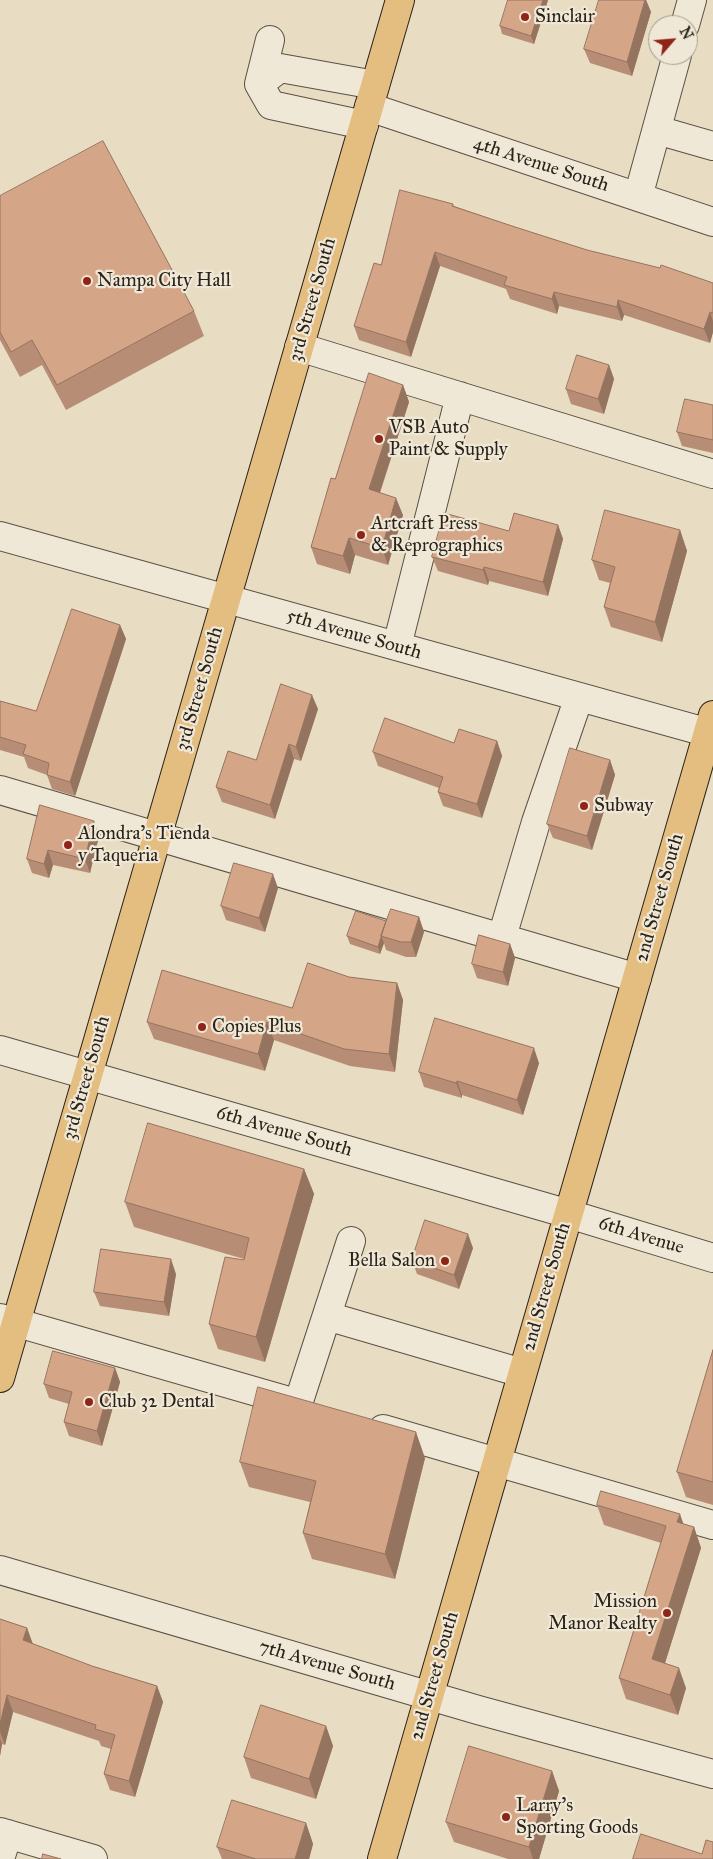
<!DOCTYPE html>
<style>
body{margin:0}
#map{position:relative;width:713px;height:1859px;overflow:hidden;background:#e8dcc2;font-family:"IM FELL Great Primer",serif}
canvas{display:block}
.north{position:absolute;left:648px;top:15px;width:50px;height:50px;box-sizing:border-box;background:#f0e8d7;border:1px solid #a1998b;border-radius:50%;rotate:63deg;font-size:14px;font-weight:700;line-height:20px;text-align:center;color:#2b2219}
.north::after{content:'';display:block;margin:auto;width:18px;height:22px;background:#8f2418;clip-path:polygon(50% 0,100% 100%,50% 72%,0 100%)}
</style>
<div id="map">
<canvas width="713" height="1859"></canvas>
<div class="north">N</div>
</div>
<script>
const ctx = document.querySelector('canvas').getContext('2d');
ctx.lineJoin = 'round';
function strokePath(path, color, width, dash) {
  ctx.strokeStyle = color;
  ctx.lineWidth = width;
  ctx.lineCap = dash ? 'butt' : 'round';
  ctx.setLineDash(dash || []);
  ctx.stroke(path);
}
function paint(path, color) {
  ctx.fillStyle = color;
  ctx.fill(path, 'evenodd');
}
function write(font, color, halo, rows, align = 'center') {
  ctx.font = font + ' "IM FELL Great Primer",serif';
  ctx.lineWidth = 4.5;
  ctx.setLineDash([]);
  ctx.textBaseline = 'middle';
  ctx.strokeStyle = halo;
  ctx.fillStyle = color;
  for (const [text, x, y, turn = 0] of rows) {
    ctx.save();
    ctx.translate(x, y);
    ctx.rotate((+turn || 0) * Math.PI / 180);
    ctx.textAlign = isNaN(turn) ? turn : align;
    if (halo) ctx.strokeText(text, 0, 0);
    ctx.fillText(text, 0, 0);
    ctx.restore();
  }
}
const minor = new Path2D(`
 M685 25 692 0
 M259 84 270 40
 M369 107 713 222
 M364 125 271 105 259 84 280 68 375 85
 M657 130 713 146
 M638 197 677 55
 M299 347 713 474
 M0 536 713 734
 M397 646 460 396
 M0 790 637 978
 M502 937 536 822 579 697
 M0 1050 569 1214 713 1258
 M327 1316 522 1373
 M0 1318 292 1402
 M298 1404 351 1241
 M383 1429 713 1525
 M0 1570 478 1710 713 1774
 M0 1832 93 1859
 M0 1859 8 1834`);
const major = new Path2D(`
 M0 1378 400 0
 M382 1859 713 715`);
const wall = new Path2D(`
 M548 0 534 44 502 34 500 26Z
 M645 0H646L651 12 632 76 590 63 584 49Z
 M0 196 194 311 204 336 66 410 42 365 20 377 0 340Z
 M453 204 454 206 512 226 587 250 713 283V332L710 343 624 315 622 321 559 306 557 314 510 299 506 289 440 266 411 357 359 340 354 326 381 265Z
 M609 365 614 379 604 414 571 404 566 389Z
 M403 385 409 402 380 493 403 515 388 565 355 555 350 574 317 564 311 547 335 479Z
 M713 405V453L682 446 677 432Z
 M558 525 563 539 548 596 489 581 488 585 438 571 432 557 509 531Z
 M680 530 687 551 662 642 611 627 604 607 610 583 599 580 592 560Z
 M120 625 126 639 75 796 52 789 47 775 28 768 24 757 0 750V701L36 711Z
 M318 709 301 761 294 759 275 819 222 802 216 787 256 760Z
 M497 741 502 756 482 818 443 806 438 792 439 788 378 766 373 752Z
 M610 760 615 775 592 850 553 838 547 824Z
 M40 805 99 836 90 873 53 865 49 878 32 873 27 859Z
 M278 888 265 932 226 920 221 906Z
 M419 917 424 932 416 957H406L386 950 384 943 380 954 350 944 347 936 386 921Z
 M510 944 515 958 508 986 477 978 472 964Z
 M349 977 397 983 403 1000 395 1072 350 1066 274 1040 265 1071 154 1039 147 1022 292 1008Z
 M539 1063 523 1115 462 1095V1098L424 1087 419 1072Z
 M304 1169 314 1194 265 1362 218 1349 209 1324 244 1259 134 1227 125 1202Z
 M473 1248 459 1289 417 1274 412 1260Z
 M176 1274 169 1316 100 1306 94 1292Z
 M713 1350V1505L686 1497 677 1472Z
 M115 1368 120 1382 102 1446 69 1436 64 1422 69 1404 49 1398 44 1384Z
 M425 1458 395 1579 312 1559 303 1533 310 1502 249 1487 240 1462Z
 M597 1505 694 1527 701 1548 665 1663 686 1688 678 1715 626 1699 619 1678 661 1543 604 1525Z
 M0 1619 27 1628 33 1644 92 1666 157 1686 163 1702 135 1797 110 1790 104 1774 111 1749 101 1746 99 1741 13 1712 5 1745 2 1744 0 1756Z
 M326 1726 333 1746 316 1799 251 1778 244 1757Z
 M552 1771 559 1791 539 1859H508L454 1842 446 1822Z
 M306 1823 313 1844 309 1859H222L217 1847Z`);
const shadedWall = new Path2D(`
 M543 0H548L534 44 531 36Z
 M645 0H646L651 12 632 76 627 62Z
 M435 252 440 266 411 357 406 342Z
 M554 292 559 306 557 314 552 299Z
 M618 300 624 315 622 321 617 307Z
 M710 312 713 321V332L710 343 704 329Z
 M609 365 614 379 604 414 598 399Z
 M403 385 409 402 375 507 369 489Z
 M396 498 403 515 388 565 382 548Z
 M558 525 563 539 548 596 543 582Z
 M680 530 687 551 662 642 655 622Z
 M349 538 355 555 350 574 343 556Z
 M484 567 489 581 488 585 483 570Z
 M120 625 126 639 75 796 70 782Z
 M312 695 318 709 301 761 296 747Z
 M497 741 502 756 482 818 477 804Z
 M289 744 294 759 275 819 270 805Z
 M610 760 615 775 592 850 587 836Z
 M94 821 99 836 90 873 85 859Z
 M48 850 53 865 49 878 44 864Z
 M273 874 278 888 265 932 259 918Z
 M419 917 424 932 416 957 411 942Z
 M381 936 384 943 380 954 378 947Z
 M510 944 515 958 508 986 503 972Z
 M397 983 403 1000 395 1072 389 1054Z
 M267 1022 274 1040 265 1071 258 1054Z
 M534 1048 539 1063 523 1115 517 1100Z
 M457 1081 462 1095V1098L456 1083Z
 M304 1169 314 1194 265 1362 256 1337Z
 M468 1234 473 1248 459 1289 454 1275Z
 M171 1259 176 1274 169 1316 164 1302Z
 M115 1368 120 1382 102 1446 97 1431Z
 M416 1432 425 1458 395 1579 385 1554Z
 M680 1514 687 1534 677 1522Z
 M694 1527 701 1548 660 1679 652 1659Z
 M27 1628 33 1645 23 1640Z
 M679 1668 686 1688 678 1715 670 1695Z
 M157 1686 163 1702 135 1797 129 1781Z
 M7 1695 13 1712 5 1745 0 1732V1724Z
 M326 1726 333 1746 316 1799 309 1779Z
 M0 1739 2 1744 0 1756Z
 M552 1771 559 1791 539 1859H533L529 1847Z
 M306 1823 313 1844 309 1859H295Z`);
const building = new Path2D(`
 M508 0H543L531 36 500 26Z
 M599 0H645L627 62 584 49Z
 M103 141 194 311 57 385 32 340 11 352 0 332V196Z
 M400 190 453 204 452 206 512 226 587 250 660 268 661 265 713 283V313L710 312 704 329 618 300 617 307 554 292 552 299 504 285 507 277 435 252 406 342 354 326 374 263 381 265Z
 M577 355 609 365 598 399 566 389Z
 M369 373 403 385 369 489 396 498 382 548 349 538 343 556 311 547 331 478 335 479Z
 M685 399 713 405V440L677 432Z
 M605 510 680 530 655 622 604 607 615 567 592 560Z
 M444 513 509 531 514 513 558 525 543 582 484 567 483 570 432 557Z
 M72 609 120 625 70 782 47 775 49 763 23 754 26 745 0 737V701L36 711Z
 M281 684 312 695 296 747 289 744 270 805 216 787 228 751 256 760Z
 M385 718 454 743 459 729 497 741 477 804 438 792 443 777 373 752Z
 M570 748 610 760 587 836 547 824Z
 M40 805 94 821 85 859 48 850 44 864 27 859Z
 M234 863 273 874 259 918 221 906Z
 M391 909 419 917 411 942H401L381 936Z
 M356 911 386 921 378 947 347 936Z
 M479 935 510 944 503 972 472 964Z
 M308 963 349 977 397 983 389 1054 344 1049 267 1022 258 1054 147 1022 162 970 292 1008Z
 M435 1018 534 1048 517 1100 457 1081 456 1083 419 1072Z
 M148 1123 304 1169 256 1337 209 1324 225 1257 244 1260 249 1238 125 1202Z
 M425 1220 468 1234 454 1275 412 1260Z
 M101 1249 171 1259 164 1302 94 1292Z
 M713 1350V1482L677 1472Z
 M53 1351 115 1368 97 1431 64 1422 72 1392 44 1384Z
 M258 1387 416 1432 385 1554 303 1533 316 1481 240 1462Z
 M601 1491 680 1514 677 1522 694 1527 652 1659 679 1668 670 1695 619 1678 666 1526 597 1505Z
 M0 1619 27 1628 23 1640 92 1666 157 1686 129 1781 104 1774 115 1735 95 1729 96 1725 7 1695 0 1724Z
 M261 1705 326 1726 309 1779 244 1757Z
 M469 1746 552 1771 529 1847 446 1822Z
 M232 1800 306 1823 295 1859H256L217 1847Z
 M641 1834 702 1854 706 1840 713 1842V1859H633Z
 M43 1854 61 1859H42Z`);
const markers = [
 [525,17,5,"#8f2418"],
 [87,281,5,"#8f2418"],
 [379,439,5,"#8f2418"],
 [361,535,5,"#8f2418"],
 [584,806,5,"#8f2418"],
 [68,845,5,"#8f2418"],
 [202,1027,5,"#8f2418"],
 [445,1261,5,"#8f2418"],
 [89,1402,5,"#8f2418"],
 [667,1613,5,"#8f2418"],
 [506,1817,5,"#8f2418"]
];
const poiNames = [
 ["Sinclair",535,17],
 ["Nampa City Hall",97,281],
 ["VSB Auto",389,428],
 ["Paint & Supply",389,450],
 ["Artcraft Press",371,524],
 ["& Reprographics",371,546],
 ["Subway",594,806],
 ["Alondra's Tienda",78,834],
 ["y Taqueria",78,856],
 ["Copies Plus",212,1027],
 ["Bella Salon",435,1261,"right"],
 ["Club 32 Dental",99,1402],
 ["Mission",657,1602,"right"],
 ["Manor Realty",657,1624,"right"],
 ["Larry's",516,1806],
 ["Sporting Goods",516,1828]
];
const streetNames = [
 ["4th Avenue South",541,165,18],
 ["3rd Street South",313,300,-74],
 ["5th Avenue South",354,635,16],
 ["3rd Street South",200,689,-74],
 ["2nd Street South",660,898,-74],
 ["3rd Street South",87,1078,-74],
 ["6th Avenue South",284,1132,16],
 ["6th Avenue",641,1236,17],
 ["2nd Street South",547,1287,-74],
 ["7th Avenue South",327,1666,16],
 ["2nd Street South",435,1676,-74]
];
strokePath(minor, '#5a5043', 30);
strokePath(major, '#2b2219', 30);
strokePath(minor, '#f0e8d7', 28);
strokePath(major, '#e4be81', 28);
paint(wall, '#b78e75');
paint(shadedWall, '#95745f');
paint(building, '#d5a588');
strokePath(building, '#95745f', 1);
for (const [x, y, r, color] of markers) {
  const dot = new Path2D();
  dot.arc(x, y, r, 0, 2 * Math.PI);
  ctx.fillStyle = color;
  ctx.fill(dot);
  strokePath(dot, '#f0e8d7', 2);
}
write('19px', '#2b2219', '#f0e8d7', poiNames, 'left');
write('19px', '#2b2219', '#f0e8d7', streetNames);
</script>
